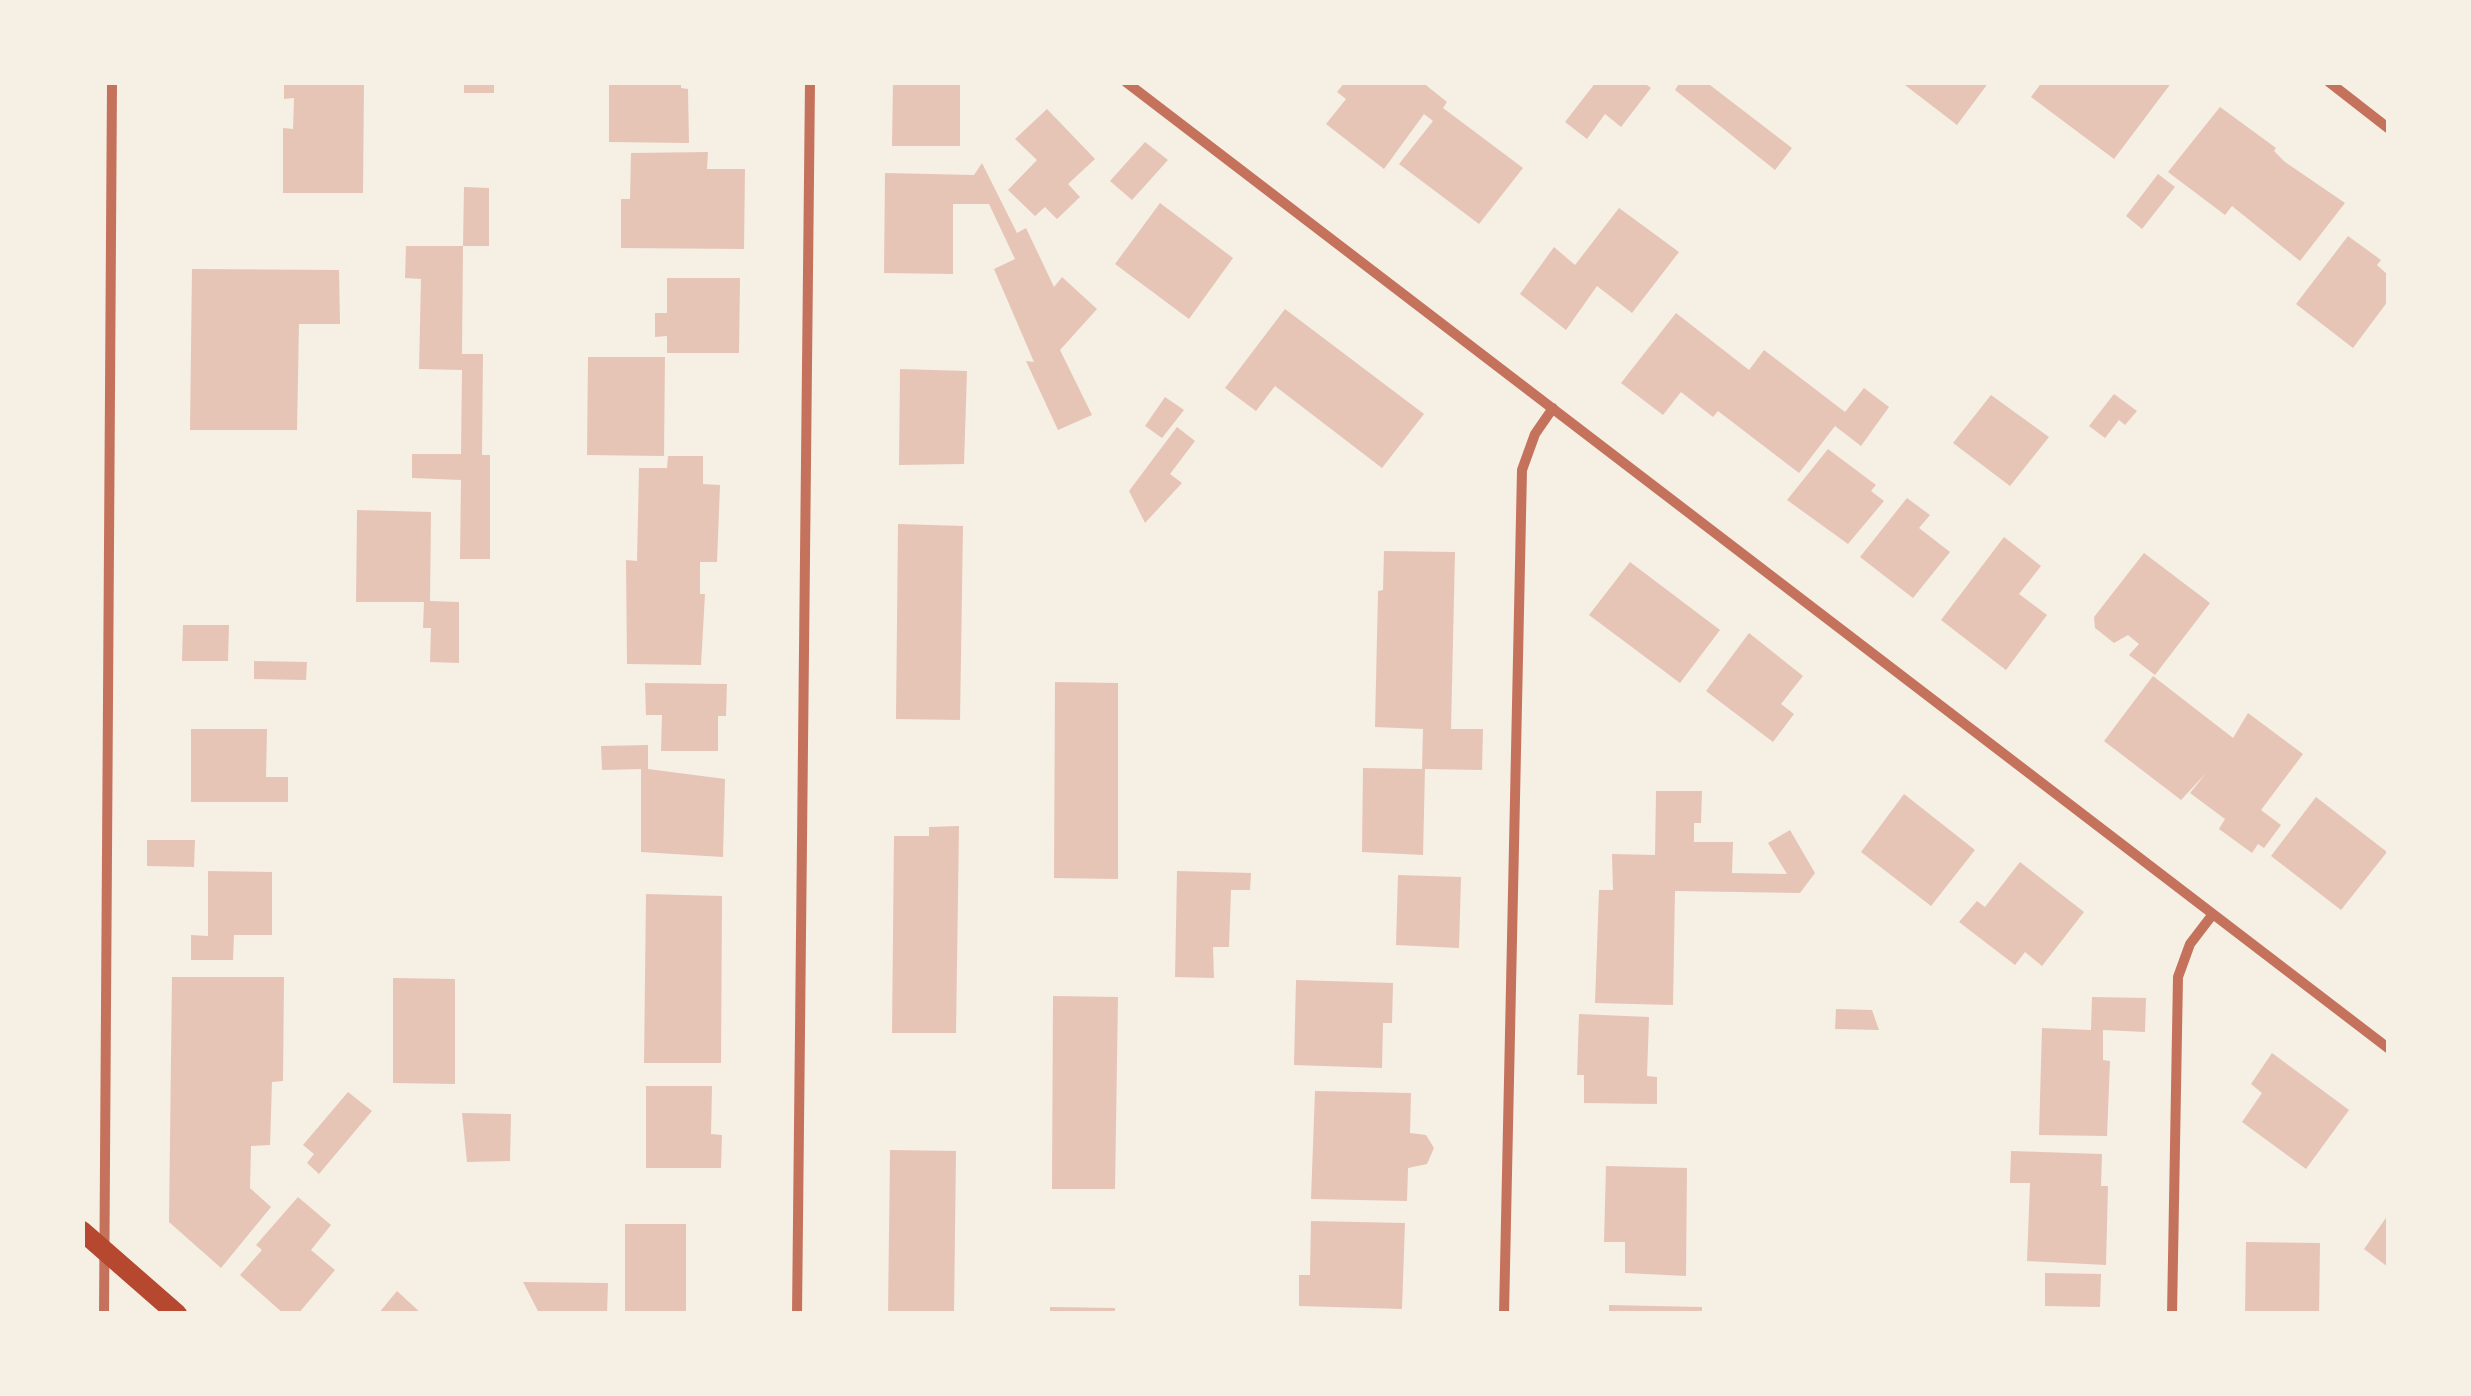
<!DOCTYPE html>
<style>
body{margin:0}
#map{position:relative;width:2471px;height:1396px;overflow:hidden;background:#f6efe4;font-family:Poppins,sans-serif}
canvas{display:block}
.frame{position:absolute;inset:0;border:85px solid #f6efe4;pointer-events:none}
</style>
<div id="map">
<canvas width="2471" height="1396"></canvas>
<div class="frame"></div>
</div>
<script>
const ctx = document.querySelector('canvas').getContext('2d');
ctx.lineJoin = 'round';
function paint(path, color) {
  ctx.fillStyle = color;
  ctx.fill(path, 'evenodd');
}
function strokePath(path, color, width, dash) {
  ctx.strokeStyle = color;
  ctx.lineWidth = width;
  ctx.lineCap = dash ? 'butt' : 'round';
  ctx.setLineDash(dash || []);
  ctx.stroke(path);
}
const building = new Path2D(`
 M284 82H364L363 193H283V128L293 129 294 98 284 99Z
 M464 82H494V93H464Z
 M609 82H681V88L688 89 689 143 609 142Z
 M893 82H960V146H892Z
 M1345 82H1422L1447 102 1443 108 1523 168 1479 224 1399 164 1433 121 1424 114 1384 169 1326 124 1346 99 1337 92Z
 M1596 82H1643L1651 88 1621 127 1605 114 1587 139 1565 122Z
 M1680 82H1706L1792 148 1775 170 1675 90Z
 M1901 82H1989L1957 125Z
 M2042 82H2172L2114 159 2031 97Z
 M2220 107 2276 148 2274 151 2285 162 2345 203 2300 261 2232 206 2225 215 2168 172Z
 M1047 109 1095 159 1068 184 1080 197 1057 219 1045 207 1035 216 1008 190 1037 160 1015 139Z
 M1145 142 1168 160 1132 200 1110 181Z
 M708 152 707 169H745L744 249 621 248V199H630L631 153Z
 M982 163 1017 233 1026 228 1054 287 1062 277 1097 309 1060 350 1092 415 1058 430 1026 361 1034 362 994 269 1015 259 989 204H953V274L884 273 885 173 974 175Z
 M2158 174 2175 187 2142 229 2126 216Z
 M464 187 489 188V246H463Z
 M1160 203 1233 258 1189 319 1115 264Z
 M1619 208 1679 252 1632 313 1597 286 1566 330 1520 294 1554 247 1575 265Z
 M2348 236 2381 260 2377 265 2388 275V301L2353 348 2296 304Z
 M406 246H463L462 354H483L482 455H490V559H460L461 480 412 478V454H461L462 370 419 369 421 279 405 278Z
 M192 269 339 270 340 324H299L297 430H190Z
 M667 278H740L739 353H667V336L655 337V313H667Z
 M1285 309 1424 414 1382 468 1275 386 1256 411 1225 388Z
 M1676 313 1749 370 1764 350 1845 412 1864 388 1889 407 1861 446 1835 426 1799 473 1718 411 1713 417 1681 392 1663 415 1621 383Z
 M588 357H665L664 456 587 455Z
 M900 369 967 371 964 464 899 465Z
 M2114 394 2137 411 2125 425 2119 420 2105 438 2089 426Z
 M1991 395 2049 437 2010 486 1953 443Z
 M1165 397 1184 410 1162 438 1145 426Z
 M1177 427 1195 441 1170 474 1182 483 1145 523 1129 491Z
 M1828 449 1876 485 1871 491 1884 501 1848 544 1787 500Z
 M668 456H703V484L720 485 717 562H700V594H705L701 665 627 664 626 560 637 561 639 468H667Z
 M1907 498 1930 515 1919 528 1950 552 1913 598 1860 557Z
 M357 510 431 512 430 601 459 602V663L430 662 431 628H423L424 602H356Z
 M898 524 963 526 960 720 896 719Z
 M2004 537 2041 566 2019 594 2047 615 2006 670 1941 620Z
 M1384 551 1455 552 1451 729H1483L1482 770 1425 769 1423 855 1362 852 1363 768 1422 769 1423 729 1375 727 1378 591 1383 590Z
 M2144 553 2210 603 2155 675 2129 655 2139 644 2128 635 2114 643 2095 628 2094 617Z
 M1630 562 1720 630 1680 683 1589 615Z
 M183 625H229L228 661H182Z
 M1749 633 1803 676 1781 704 1794 714 1773 742 1706 691Z
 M254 661 307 662 306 680 254 679Z
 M2153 676 2233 738 2248 713 2303 754 2261 810 2281 825 2264 848 2258 844 2252 853 2219 829 2225 819 2190 793 2207 772 2181 800 2104 741Z
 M1055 682 1118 683V879L1054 878Z
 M645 683 727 684 726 716H718V751H661L662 715H646Z
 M191 729H267L266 777H288V802H191Z
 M648 745V769L725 779 723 857 641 852V769L602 770 601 746Z
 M1656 791H1702L1701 823H1694V842H1733L1732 873 1787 874 1768 843 1790 830 1815 873 1800 893 1675 891 1673 1005 1595 1003 1599 890H1613L1612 854 1655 855Z
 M1904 794 1975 850 1931 906 1861 852Z
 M2316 797 2387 852 2341 910 2271 856Z
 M959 826 956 1033H892L894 836H929V827Z
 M147 840H195L194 867 147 866Z
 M2020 862 2084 912 2042 966 2025 952 2015 965 1959 922 1977 901 1985 907Z
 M208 871 272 872V935H234L233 960H191V935L208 936Z
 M1177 871 1251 873 1250 890H1231L1229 947H1213L1214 978 1175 977Z
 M1398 875 1461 877 1459 948 1396 945Z
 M646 894 722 896 721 1063H644Z
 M172 977H284L283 1081 272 1082 270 1145 251 1146 250 1188 271 1207 221 1268 169 1222Z
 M393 978 455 979V1084L393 1083Z
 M1296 980 1393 983 1392 1023H1383L1382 1068 1294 1065Z
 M1053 996 1118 997 1115 1189H1052Z
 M2092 997 2146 998 2145 1032 2103 1030V1060L2110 1061 2107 1136 2039 1135 2042 1028 2091 1030Z
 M1836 1009 1872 1010 1879 1030 1835 1029Z
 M1579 1014 1649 1017 1647 1076 1657 1077V1104L1584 1103V1075H1577Z
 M2272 1053 2349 1110 2306 1169 2242 1122 2262 1093 2251 1084Z
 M646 1086H712L711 1134 722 1135 721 1168H646Z
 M1315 1091 1411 1093 1410 1133 1426 1135 1434 1148 1427 1164 1408 1168 1407 1201 1311 1199Z
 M348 1092 372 1111 319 1174 307 1163 314 1154 303 1145Z
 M462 1113 511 1114 510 1161 467 1162Z
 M890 1150 956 1151 954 1314H888Z
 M2011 1151 2102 1154 2101 1186H2108L2106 1265 2027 1261 2030 1183H2010Z
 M1606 1166 1687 1168 1686 1276 1625 1273V1242H1604Z
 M298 1197 331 1225 311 1250 335 1270 298 1314H284L240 1275 262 1250 256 1245Z
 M2388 1215V1267L2364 1249Z
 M1311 1221 1405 1223 1402 1309 1299 1306V1275H1310Z
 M625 1224H686V1314H625Z
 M2246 1242 2320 1243 2319 1314H2245Z
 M2045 1273 2101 1274 2100 1307 2045 1306Z
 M523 1282 608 1283 607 1314 539 1313Z
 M397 1291 422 1314H378Z
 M1609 1305 1702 1307V1314H1609Z
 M1050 1307 1115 1308V1314H1050Z`);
const minor = new Path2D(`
 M1126 82 2388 1048
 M2329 82 2388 128
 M104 1314 112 82
 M797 1314 810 82
 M1504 1314 1522 470 1535 434 1553 408
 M2172 1314 2178 977 2190 944 2213 914`);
const secondary = new Path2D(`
 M82 1231 177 1314`);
paint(building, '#e6c5b7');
strokePath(minor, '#c5725c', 10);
strokePath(secondary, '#b5482f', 20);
</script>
